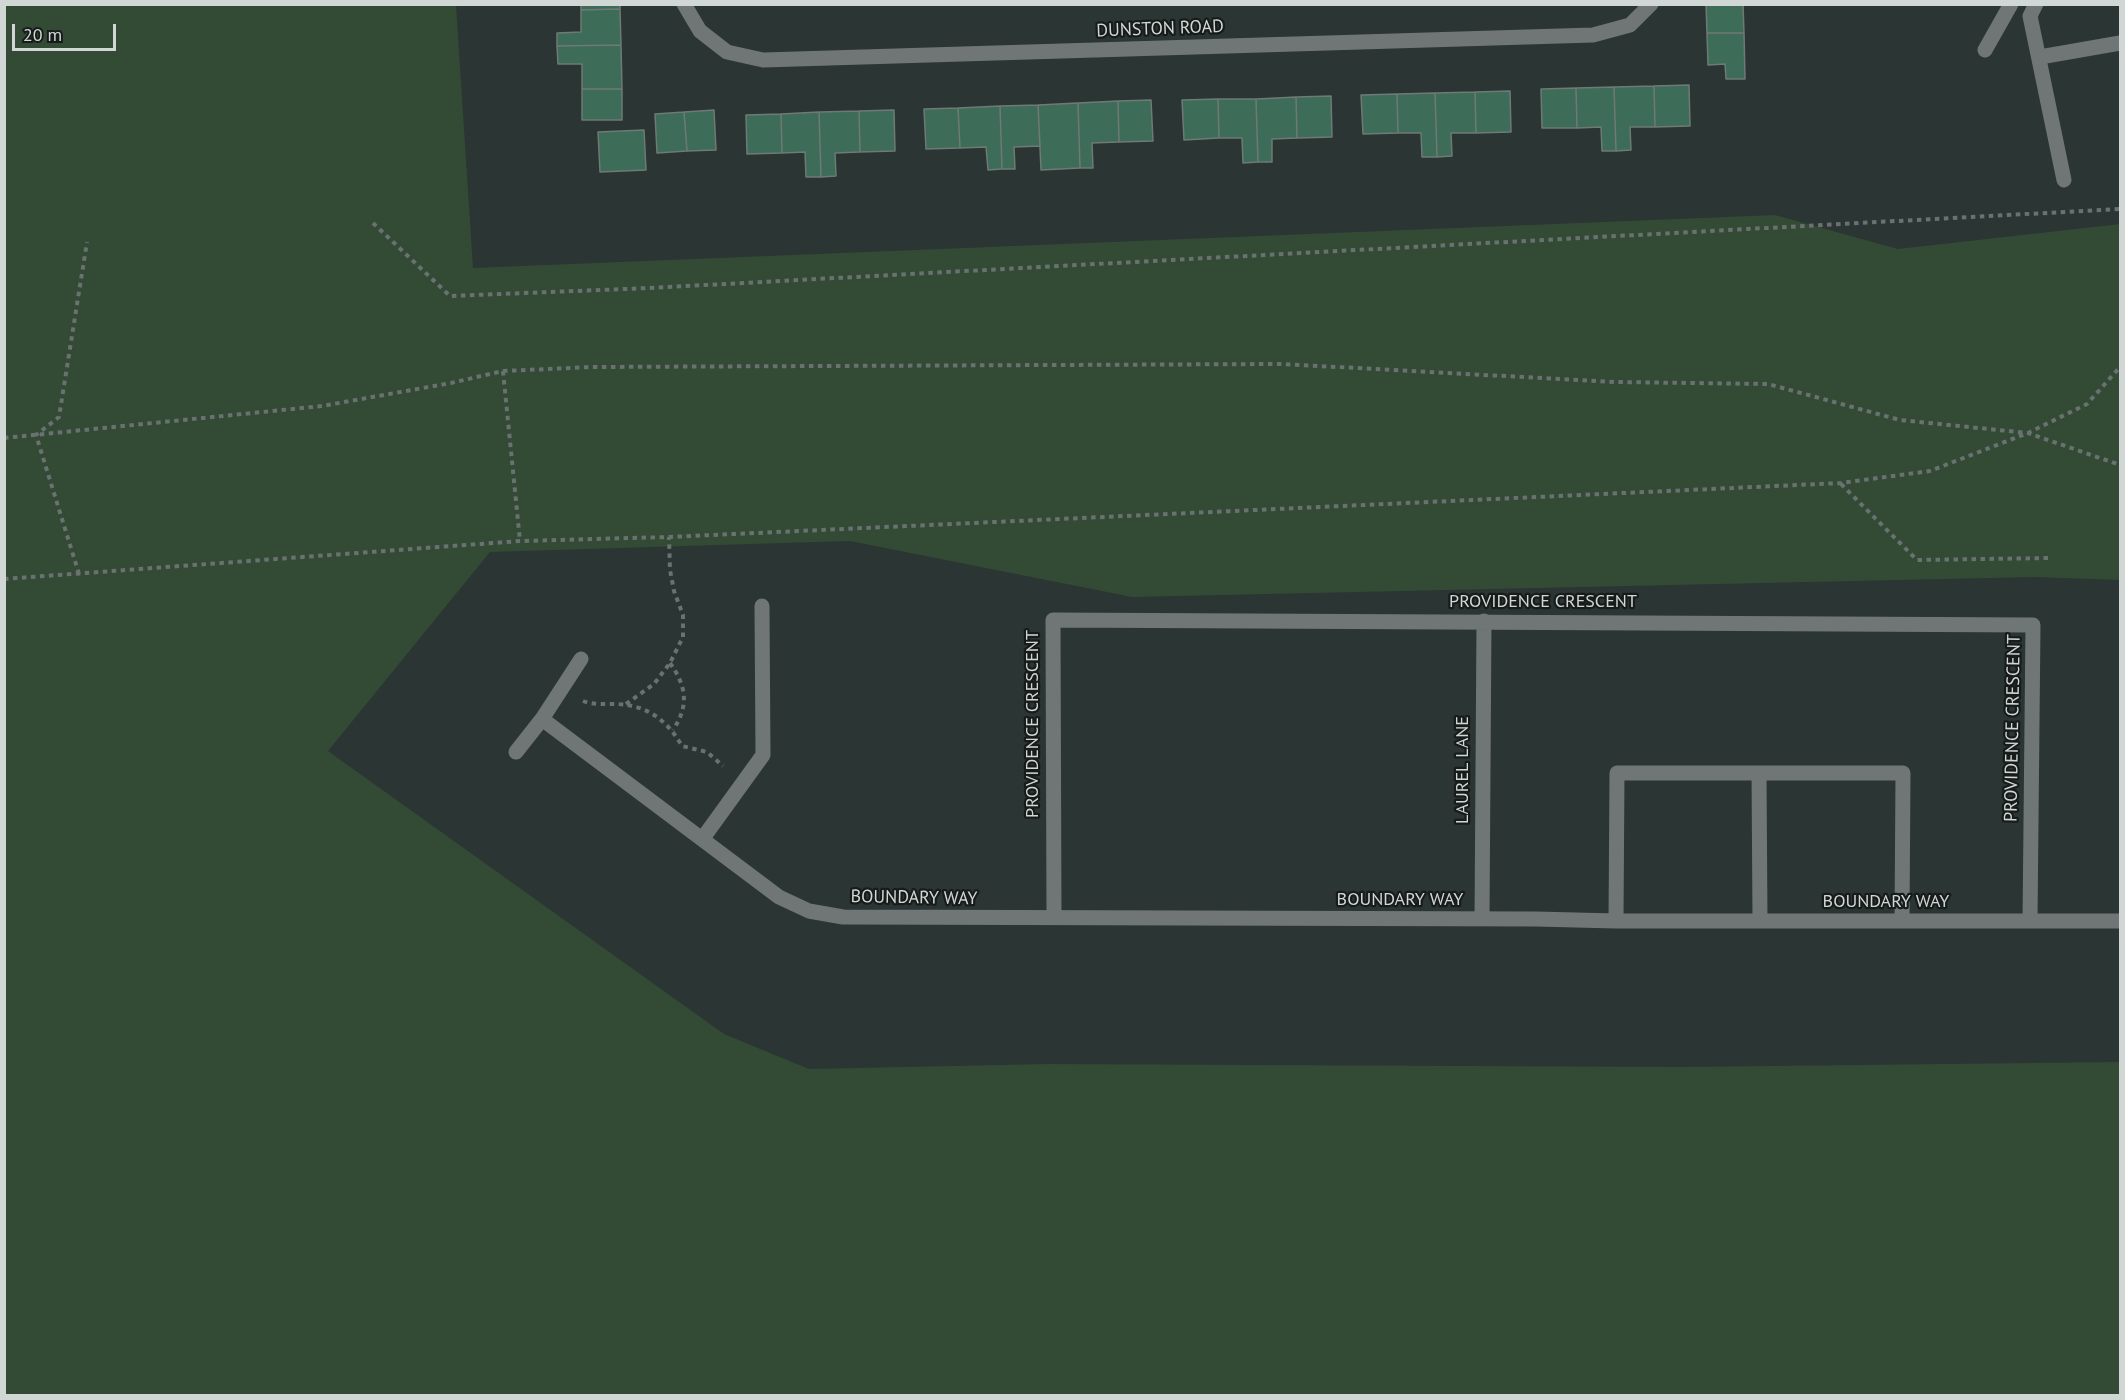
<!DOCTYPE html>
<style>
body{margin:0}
#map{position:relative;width:2125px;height:1400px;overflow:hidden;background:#2a3534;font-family:"PT Sans",sans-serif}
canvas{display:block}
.frame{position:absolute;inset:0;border:6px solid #d0d7d5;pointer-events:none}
.scale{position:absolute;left:12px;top:24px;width:104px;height:27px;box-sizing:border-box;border:3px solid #d0d7d5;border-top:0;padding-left:8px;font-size:18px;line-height:21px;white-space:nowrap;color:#d0d7d5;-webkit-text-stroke:4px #171c1b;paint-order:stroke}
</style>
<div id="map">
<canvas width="2125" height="1400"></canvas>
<div class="frame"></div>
<div class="scale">20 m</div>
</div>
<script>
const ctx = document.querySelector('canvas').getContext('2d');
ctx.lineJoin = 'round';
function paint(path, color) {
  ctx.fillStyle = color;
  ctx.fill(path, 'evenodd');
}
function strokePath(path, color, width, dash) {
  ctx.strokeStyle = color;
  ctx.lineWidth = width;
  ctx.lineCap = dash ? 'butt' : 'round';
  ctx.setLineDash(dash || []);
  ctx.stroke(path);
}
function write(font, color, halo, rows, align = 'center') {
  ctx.font = font + ' "PT Sans",sans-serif';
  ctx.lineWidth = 4.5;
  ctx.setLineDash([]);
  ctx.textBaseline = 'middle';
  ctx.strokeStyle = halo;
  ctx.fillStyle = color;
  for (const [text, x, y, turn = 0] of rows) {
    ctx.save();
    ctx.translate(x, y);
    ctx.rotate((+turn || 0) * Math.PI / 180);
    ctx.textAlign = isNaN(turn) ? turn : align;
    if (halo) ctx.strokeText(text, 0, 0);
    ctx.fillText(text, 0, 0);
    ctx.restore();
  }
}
const green = new Path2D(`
 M5 4 456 5 473 268 1775 215 1898 249 2120 224V580L2034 577 1132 597 850 541 490 552 328 751 724 1034 809 1069 1047 1064 1682 1067 2120 1062V1395H5Z`);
const building = new Path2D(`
 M581 4H620V9L581 10Z
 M1706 4H1743L1744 33H1707Z
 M620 9 621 45 557 46V33L581 32V10Z
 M1707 33H1744L1745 79H1726L1725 64 1708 65Z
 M621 45 622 89H582V64H558L557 46Z
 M1689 85 1690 126 1655 127 1654 86Z
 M1654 86 1655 127H1630L1631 150 1616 151 1614 87Z
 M1614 87 1616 151H1602L1601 127 1577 128 1576 88Z
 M1576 88 1577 128H1542L1541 89Z
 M582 89H622V120H582Z
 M1510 91 1511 132 1476 133 1475 92Z
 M1475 92 1476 133H1451L1452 156 1437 157 1435 93Z
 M1435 93 1437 157H1422L1421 133H1398L1397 94Z
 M1397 94 1398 133 1363 134 1361 95Z
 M1331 96 1332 137 1297 138 1296 97Z
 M1296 97 1297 138 1272 139V162H1258L1256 99Z
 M1218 99H1256L1258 162 1243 163 1242 138H1219Z
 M1218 99 1219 138 1184 140 1182 100Z
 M1151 100 1153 141 1119 142 1118 101Z
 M1118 101 1119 142 1092 143 1093 168H1080L1078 103Z
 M1078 103 1080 168 1041 170 1038 105Z
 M1038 105 1040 146 1014 147 1015 169H1002L1000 106Z
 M1000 106 1002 169 988 170 986 147 960 148 958 108Z
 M958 108 960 148 926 149 924 109Z
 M714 110 716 150 687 151 684 112Z
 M894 110 895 151 860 152 859 111Z
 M859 111 860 152 835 153 836 176 821 177 819 112Z
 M684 112 687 151 657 153 655 114Z
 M819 112 821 177H806L805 152 782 153 781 114Z
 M781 114 782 153 747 154 746 115Z
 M644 130 646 170 600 172 598 132Z`);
const path = new Path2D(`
 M373 223 450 296 650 288 2120 209
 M503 371 520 541
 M4 438 322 406 451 383 503 371 592 367 1282 364 1615 382 1768 384 1900 420 2028 433 2120 465
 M1841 484 1917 560 2051 558
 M79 574 36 435 59 417 87 242
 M4 579 520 541 669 537 1841 483 1930 471 2028 433 2087 404 2120 367
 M670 663C687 687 689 706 673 730
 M583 701C593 705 605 704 616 704 647 705 667 720 682 746L707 752 723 766
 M626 704 654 684 670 663 683 637V615L674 591 670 570 669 537`);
const minor = new Path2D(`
 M684 4 700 31 727 52 763 60 1593 35 1630 25 1651 4
 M2036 4 2030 16 2064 180
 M1985 50 2011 4
 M2040 57 2120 43
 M542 719 779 897 809 911 843 917 1536 919 1616 921H2120
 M516 752 542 719 581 659
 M1759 773 1760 921
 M703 838 763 755 762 606
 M1054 917 1053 620 2033 625 2030 921
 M1482 919 1484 621
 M1616 921 1617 773H1903L1902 921`);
const streetNames = [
 ["DUNSTON ROAD",1160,29,-2],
 ["PROVIDENCE CRESCENT",1543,602],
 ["PROVIDENCE CRESCENT",1033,724,-90],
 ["PROVIDENCE CRESCENT",2013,728,-89],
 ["LAUREL LANE",1463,770,-90],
 ["BOUNDARY WAY",914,898,1],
 ["BOUNDARY WAY",1400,900],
 ["BOUNDARY WAY",1886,902]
];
paint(green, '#334a35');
paint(building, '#3d6c59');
strokePath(building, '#6f7a75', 1.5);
strokePath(path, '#697271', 4, [4.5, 4.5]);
strokePath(minor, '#707676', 15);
write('18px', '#d0d7d5', '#171c1b', streetNames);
</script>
